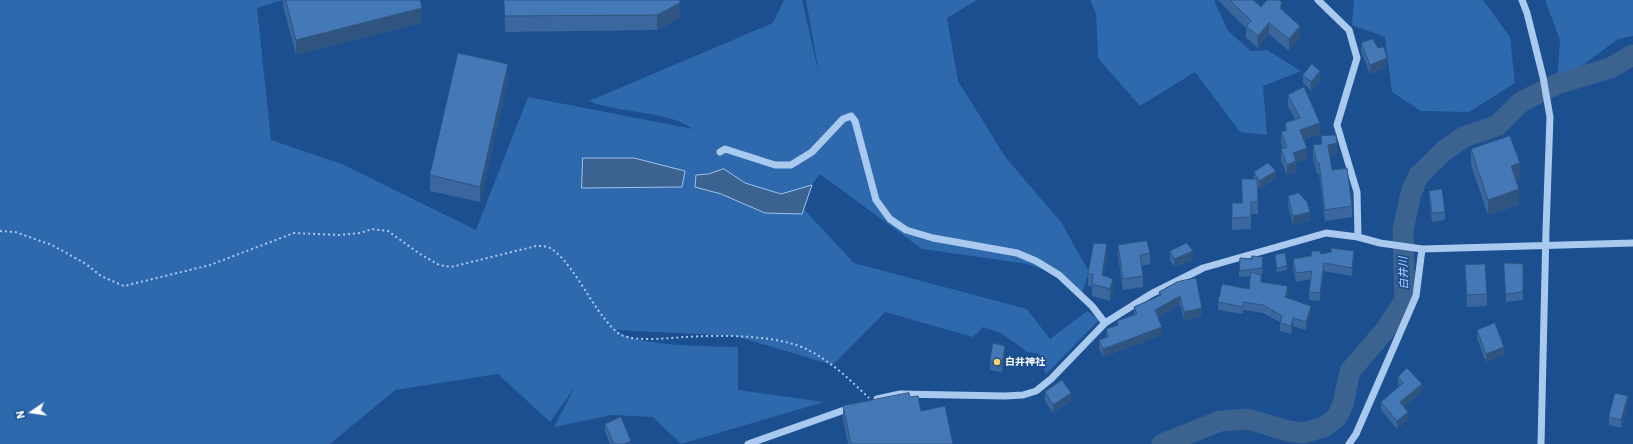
<!DOCTYPE html>
<meta charset="utf-8">
<style>
body{margin:0}
#map{position:relative;width:1633px;height:444px;overflow:hidden;background:#1b4f8f;font-family:"IBM Plex Sans",sans-serif}
canvas{display:block}
.north{position:absolute;left:12px;top:392px;width:40px;height:40px;-webkit-text-stroke:3px #1b4f8f;paint-order:stroke;rotate:257deg;font-size:11px;font-weight:700;line-height:16px;text-align:center;color:#fff}
.north::after{content:'';display:block;margin:auto;width:14px;height:18px;background:#fff;clip-path:polygon(50% 0,100% 100%,50% 72%,0 100%)}
</style>
<div id="map">
<canvas width="1633" height="444"></canvas>
<div class="north">N</div>
</div>
<script>
const ctx = document.querySelector('canvas').getContext('2d');
ctx.lineJoin = 'round';
function paint(path, color) {
  ctx.fillStyle = color;
  ctx.fill(path, 'evenodd');
}
function strokePath(path, color, width, dash) {
  ctx.strokeStyle = color;
  ctx.lineWidth = width;
  ctx.lineCap = dash ? 'butt' : 'round';
  ctx.setLineDash(dash || []);
  ctx.stroke(path);
}
function write(font, color, halo, rows, align = 'center') {
  ctx.font = font + ' "IBM Plex Sans","Noto Sans JP",sans-serif';
  ctx.lineWidth = 3.5;
  ctx.setLineDash([]);
  ctx.textBaseline = 'middle';
  ctx.strokeStyle = halo;
  ctx.fillStyle = color;
  for (const [text, x, y, turn = 0] of rows) {
    ctx.save();
    ctx.translate(x, y);
    ctx.rotate((+turn || 0) * Math.PI / 180);
    ctx.textAlign = isNaN(turn) ? turn : align;
    if (halo) ctx.strokeText(text, 0, 0);
    ctx.fillText(text, 0, 0);
    ctx.restore();
  }
}
const green = new Path2D(`
 M0 0H283L257 8 271 140 342 164 476 230 528 97 693 129C667 110 620 114 589 101L773 23 784 0H802L820 79 806 0H977L947 18 958 81 1006 158 1061 222 1089 272 1082 293 1059 275 1028 264 922 249 820 174 798 203 854 263 1027 309 1050 339 1087 311 1099 320 1046 374 1039 354 1027 352 1001 333 983 327 973 337 885 312 833 365 735 336 617 330C632 347 713 346 738 347V390L824 402 681 444 653 417 612 415 554 427 575 387 550 422 498 374 395 390 330 444H0Z
 M1090 0H1214L1228 31 1251 51 1267 50 1301 71 1263 86 1267 135 1240 132 1195 72 1140 106 1098 58 1096 13Z
 M1354 0H1483L1510 37 1515 83 1469 112 1421 111 1392 92 1385 37 1352 25Z
 M1545 0H1633V36L1618 39 1557 84 1560 40Z`);
const water = new Path2D(`
 M583 158H634L685 171 682 187 582 188Z
 M724 169 745 183 781 194 812 185 802 214 765 213 721 194 695 187 696 175 708 174Z`);
const river = new Path2D(`
 M1162 444 1220 421 1248 419 1288 431 1303 433 1324 427 1337 417 1343 404 1350 371 1387 328 1405 300 1403 230 1411 193 1419 175 1445 150 1464 137 1498 125 1521 102 1557 84 1610 68 1633 55`);
const path = new Path2D(`
 M0 231 15 232 52 245 86 264 101 276 124 286 210 265 294 233 339 235 360 233 372 229 388 231 420 254 439 265 451 267 536 246C540 246 544 246 548 247 568 256 589 300 604 318 609 324 614 331 621 335 637 342 668 338 685 337 719 335 780 334 810 351 833 363 851 381 869 398`);
const minor = new Path2D(`
 M1318 0 1349 30 1357 58 1337 125 1357 192 1358 237
 M1522 0 1527 13 1543 77 1550 117 1546 230 1541 444
 M720 152 725 149 775 165H791L812 152 843 119 851 116 855 121 876 200 890 219 906 230 933 238 1017 253 1036 261 1059 275 1092 306 1105 323
 M877 399 900 394 1005 396 1023 395 1036 391 1051 379 1105 323 1151 294 1203 268 1326 233 1358 237 1380 243 1422 249 1633 243
 M748 444 850 408
 M1349 444 1356 434 1416 296 1422 249`);
const wall = new Path2D(`
 M283 0H420L422 23 296 55 283 6Z
 M504 0H680V18L657 30 505 32Z
 M1218 0H1253L1261 7 1282 10 1300 37 1289 51 1269 34 1258 48 1246 38V28Z
 M1361 43 1387 66 1370 74 1361 51Z
 M1303 75 1320 80 1311 91 1303 83Z
 M508 80 480 202 430 191V175Z
 M1288 95 1320 134 1304 140 1307 159 1296 163V172L1287 175 1281 160V149H1283L1281 143V132L1285 131V123L1295 119 1288 106Z
 M1321 136 1337 154 1330 156 1332 170 1352 206V217L1325 221 1319 174H1317L1313 156V145L1321 144Z
 M1471 149 1520 179 1516 180 1519 205 1488 215 1471 165Z
 M1254 172 1276 179 1259 189 1258 186V214H1251V229L1232 230V203H1242L1254 179Z
 M1429 191 1445 212V220L1432 222 1429 199Z
 M1288 196 1310 220 1293 225 1288 205Z
 M1118 245 1150 253V264L1142 266 1143 276V287L1123 290 1118 256Z
 M1170 251 1193 260 1174 267 1170 260Z
 M1331 252 1354 259 1352 276 1324 271 1320 301 1309 300V292L1311 279 1296 282 1293 267V259Z
 M1275 255 1287 266V270L1277 272 1275 259Z
 M1107 256 1104 276 1113 291 1110 301 1092 296V286H1088V274Z
 M1504 263 1523 264V300L1506 302 1504 271Z
 M1263 264 1262 275H1261V282L1288 294 1287 297 1311 313 1306 330 1293 326 1291 334 1280 331V322L1263 313 1243 310V314L1218 310V302L1249 289 1250 276 1239 277V271Z
 M1465 265 1487 294V306L1467 307Z
 M1177 282 1202 316 1184 320 1180 304 1158 317 1162 335 1103 357 1099 348V340L1106 337V329L1117 325V321L1134 315V307L1159 296V292Z
 M1477 330 1504 355 1486 362 1477 338Z
 M1005 354 1002 372 990 370V362Z
 M1398 377 1422 392 1404 407 1408 420 1397 429 1381 410V402L1399 386 1398 385Z
 M1045 392 1071 401 1053 413 1045 401Z
 M910 397 921 411 953 444H848L843 419V406Z
 M1628 404 1621 428 1609 425V417Z
 M605 424 631 444H610L605 432Z`);
const shadedWall = new Path2D(`
 M1282 2V13L1280 8Z
 M680 3V18L657 30V15Z
 M422 8V23L296 55V40Z
 M1269 23V34L1258 48V36Z
 M1300 26V37L1289 51V39Z
 M1387 58V66L1370 74V65Z
 M508 64V80L480 202V187Z
 M1320 71V80L1311 91V82Z
 M1320 123V134L1300 141V130Z
 M1337 143V154L1328 156V145Z
 M1307 148V159L1296 163V172L1287 175V165L1293 153Z
 M1520 163V179L1511 181V166Z
 M1276 171V179L1259 189V181Z
 M1519 189V205L1488 215V200Z
 M1310 212V220L1293 225V216Z
 M1107 244V256L1102 287V275Z
 M1193 251V260L1174 267V259Z
 M1354 251V259L1352 276V268Z
 M1324 263V271L1320 301V293Z
 M1113 279V291L1110 301V289Z
 M1288 286V294L1285 304V297Z
 M1180 296V304L1155 318V310Z
 M1311 306V313L1306 330V322Z
 M1202 308V316L1184 320V312Z
 M1293 318V326L1291 334V326Z
 M1162 327V335L1103 357V349Z
 M1005 346V354L1002 372V364Z
 M1504 347V355L1486 362V354Z
 M1422 384V392L1400 411V402Z
 M1071 393V401L1053 413V405Z
 M1628 396V404L1621 428V420Z
 M1408 412V420L1397 429V421Z
 M631 441V444H624Z`);
const building = new Path2D(`
 M286 0H420L422 8 296 40Z
 M504 0H680V3L657 15 505 16Z
 M1230 0H1253L1261 7 1267 0H1279L1282 2 1280 8 1300 26 1289 39 1269 23 1258 36 1246 26 1251 21Z
 M1373 39 1378 48 1384 47 1387 58 1370 65 1361 43Z
 M458 53 508 64 480 187 430 175Z
 M1312 64 1320 71 1311 82 1303 75Z
 M1304 87 1320 123 1300 130 1307 148 1293 153 1296 161 1287 165 1281 149 1287 147 1281 132 1287 130 1285 123 1300 118 1288 95Z
 M1336 135 1337 143 1328 145 1332 170 1347 168 1352 206 1325 210 1319 163H1317L1313 145 1322 144 1321 136Z
 M1510 136 1520 163 1511 166 1519 189 1488 200 1471 149Z
 M1268 163 1276 171 1259 181 1254 172Z
 M1242 179H1257L1258 202H1251V217L1232 218V203H1242Z
 M1442 189 1445 212 1432 213 1429 191Z
 M1299 193 1307 202 1310 212 1293 216 1288 196Z
 M1147 241 1150 253 1140 255 1143 276 1123 279 1118 245Z
 M1094 243 1107 244 1102 275 1113 279 1110 289 1092 284 1093 274H1088Z
 M1187 243 1193 251 1174 259 1170 251Z
 M1331 248 1354 251 1352 268 1324 263 1320 293 1309 292 1312 271 1296 273 1293 259 1311 256 1312 251H1320L1321 254 1331 252Z
 M1285 253 1287 266 1277 268 1275 255Z
 M1252 256 1263 257 1262 268 1239 271 1240 258 1252 259Z
 M1504 263 1523 264V292L1506 294Z
 M1485 264 1487 294 1467 295 1465 265Z
 M1251 272 1261 275V282L1288 286 1285 297 1311 306 1306 322 1293 318 1291 326 1280 323 1282 316 1263 305 1243 302V307L1218 302 1222 284 1249 289Z
 M1196 278 1202 308 1184 312 1180 296 1155 310 1162 327 1103 349 1099 340 1108 337 1106 329 1118 325 1117 321 1137 314 1134 307 1161 295 1159 292 1177 282Z
 M1495 323 1504 347 1486 354 1477 330Z
 M993 343 1005 346 1002 364 990 362Z
 M1407 368 1422 384 1400 402 1408 412 1397 421 1381 402 1403 383 1398 377Z
 M1062 380 1071 393 1053 405 1045 392Z
 M909 393 910 397 918 396 921 411 945 406 953 444H851L843 406Z
 M1615 393 1628 396 1621 420 1609 417Z
 M621 417 631 441 624 444H614L605 424Z`);
const markers = [
 [997,362,4,"#ffd166"]
];
const poiNames = [
 ["白井神社",1005,362]
];
const waterNames = [
 ["白井川",1404,273,-92]
];
paint(green, '#2e69ad');
paint(water, '#3c6290');
strokePath(water, '#9cc4f0', 1);
strokePath(river, '#3c6290', 21);
strokePath(path, '#a9c9ee', 2, [2, 3]);
strokePath(minor, '#a9c9ee', 7);
paint(wall, '#3a679d');
paint(shadedWall, '#305480');
paint(building, '#4478b7');
strokePath(building, '#305480', 1);
for (const [x, y, r, color] of markers) {
  const dot = new Path2D();
  dot.arc(x, y, r, 0, 2 * Math.PI);
  ctx.fillStyle = color;
  ctx.fill(dot);
  strokePath(dot, '#1b4f8f', 1.5);
}
write('bold 10px', '#fff', '#1b4f8f', poiNames, 'left');
write('italic 11px', '#b5d3f5', '#1b4f8f', waterNames);
</script>
